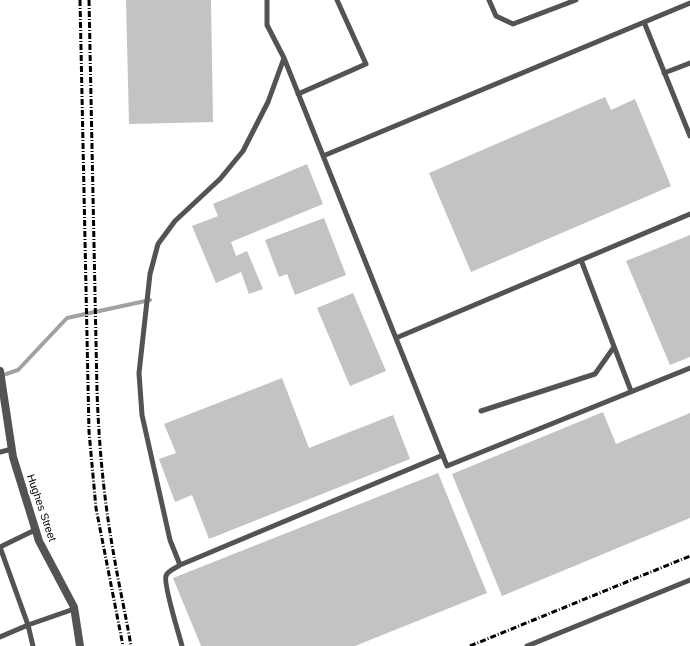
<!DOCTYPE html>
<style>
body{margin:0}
canvas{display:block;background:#fff}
</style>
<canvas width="690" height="646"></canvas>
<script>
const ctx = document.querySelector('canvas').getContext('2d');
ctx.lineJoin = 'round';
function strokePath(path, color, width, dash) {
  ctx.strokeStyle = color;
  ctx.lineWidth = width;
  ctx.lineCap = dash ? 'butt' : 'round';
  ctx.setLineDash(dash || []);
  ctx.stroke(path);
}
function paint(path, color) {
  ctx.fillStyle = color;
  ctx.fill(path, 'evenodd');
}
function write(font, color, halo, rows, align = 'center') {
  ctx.font = font + ' Arial,sans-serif';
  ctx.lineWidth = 4;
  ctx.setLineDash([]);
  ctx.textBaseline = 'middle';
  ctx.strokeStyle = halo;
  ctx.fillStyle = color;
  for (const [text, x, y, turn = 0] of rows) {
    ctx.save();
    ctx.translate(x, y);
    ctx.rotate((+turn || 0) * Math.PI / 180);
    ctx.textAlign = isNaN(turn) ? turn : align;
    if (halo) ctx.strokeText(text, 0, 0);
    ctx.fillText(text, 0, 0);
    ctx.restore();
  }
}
const stream = new Path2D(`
 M0 376 18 370 67 318 150 300`);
const building = new Path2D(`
 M126 0H211L213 122 129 124Z
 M605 97 611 110 635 99 671 186 471 272 429 173Z
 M307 164 323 204 231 242 236 256 247 251 263 289 249 294 241 272 216 283 192 226 218 216 213 204Z
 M324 218 346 275 295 295 287 274 279 277 265 240Z
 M690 235V357L670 365 626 261Z
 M353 293 386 371 350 386 317 308Z
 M282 378 309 448 393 415 410 459 209 539 192 495 175 502 159 459 176 453 164 424Z
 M603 412 616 444 690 413V518L502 596 452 474Z
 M438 473 487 593 355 646H201L173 578Z`);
const lane = new Path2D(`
 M267 0V25L284 58 447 466 690 368
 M489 0 496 16 513 24 576 0
 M644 22 690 136
 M284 58 268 102 243 151 220 179 175 221 158 244 150 274 139 373 142 415 170 540 180 565 443 455
 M664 73 690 63
 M298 94 366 64 337 0
 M323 156 690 3
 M581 260 631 391
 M396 338 690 214
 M481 411 595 374 614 347
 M0 452 12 449
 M0 547 35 530
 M180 565C176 568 167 571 166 576 163 584 179 634 182 646
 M0 637 28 625 0 547
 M33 646 28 625 74 609
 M527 646 690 580`);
const street = new Path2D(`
 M0 371 13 457 39 541 74 607 80 646`);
const rail = new Path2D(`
 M80 0 89 432 96 508 123 646
 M89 0 97 391C99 447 104 501 114 556 119 586 126 616 131 646
 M470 646 690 556`);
const streetNames = [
 ["Hughes Street",41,508,71]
];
strokePath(stream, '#a1a1a1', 4);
paint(building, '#c3c3c3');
strokePath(lane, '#535353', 5);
strokePath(street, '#535353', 8);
strokePath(rail, '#000', 3, [6, 2, 1, 2]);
write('11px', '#000', '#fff', streetNames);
</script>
